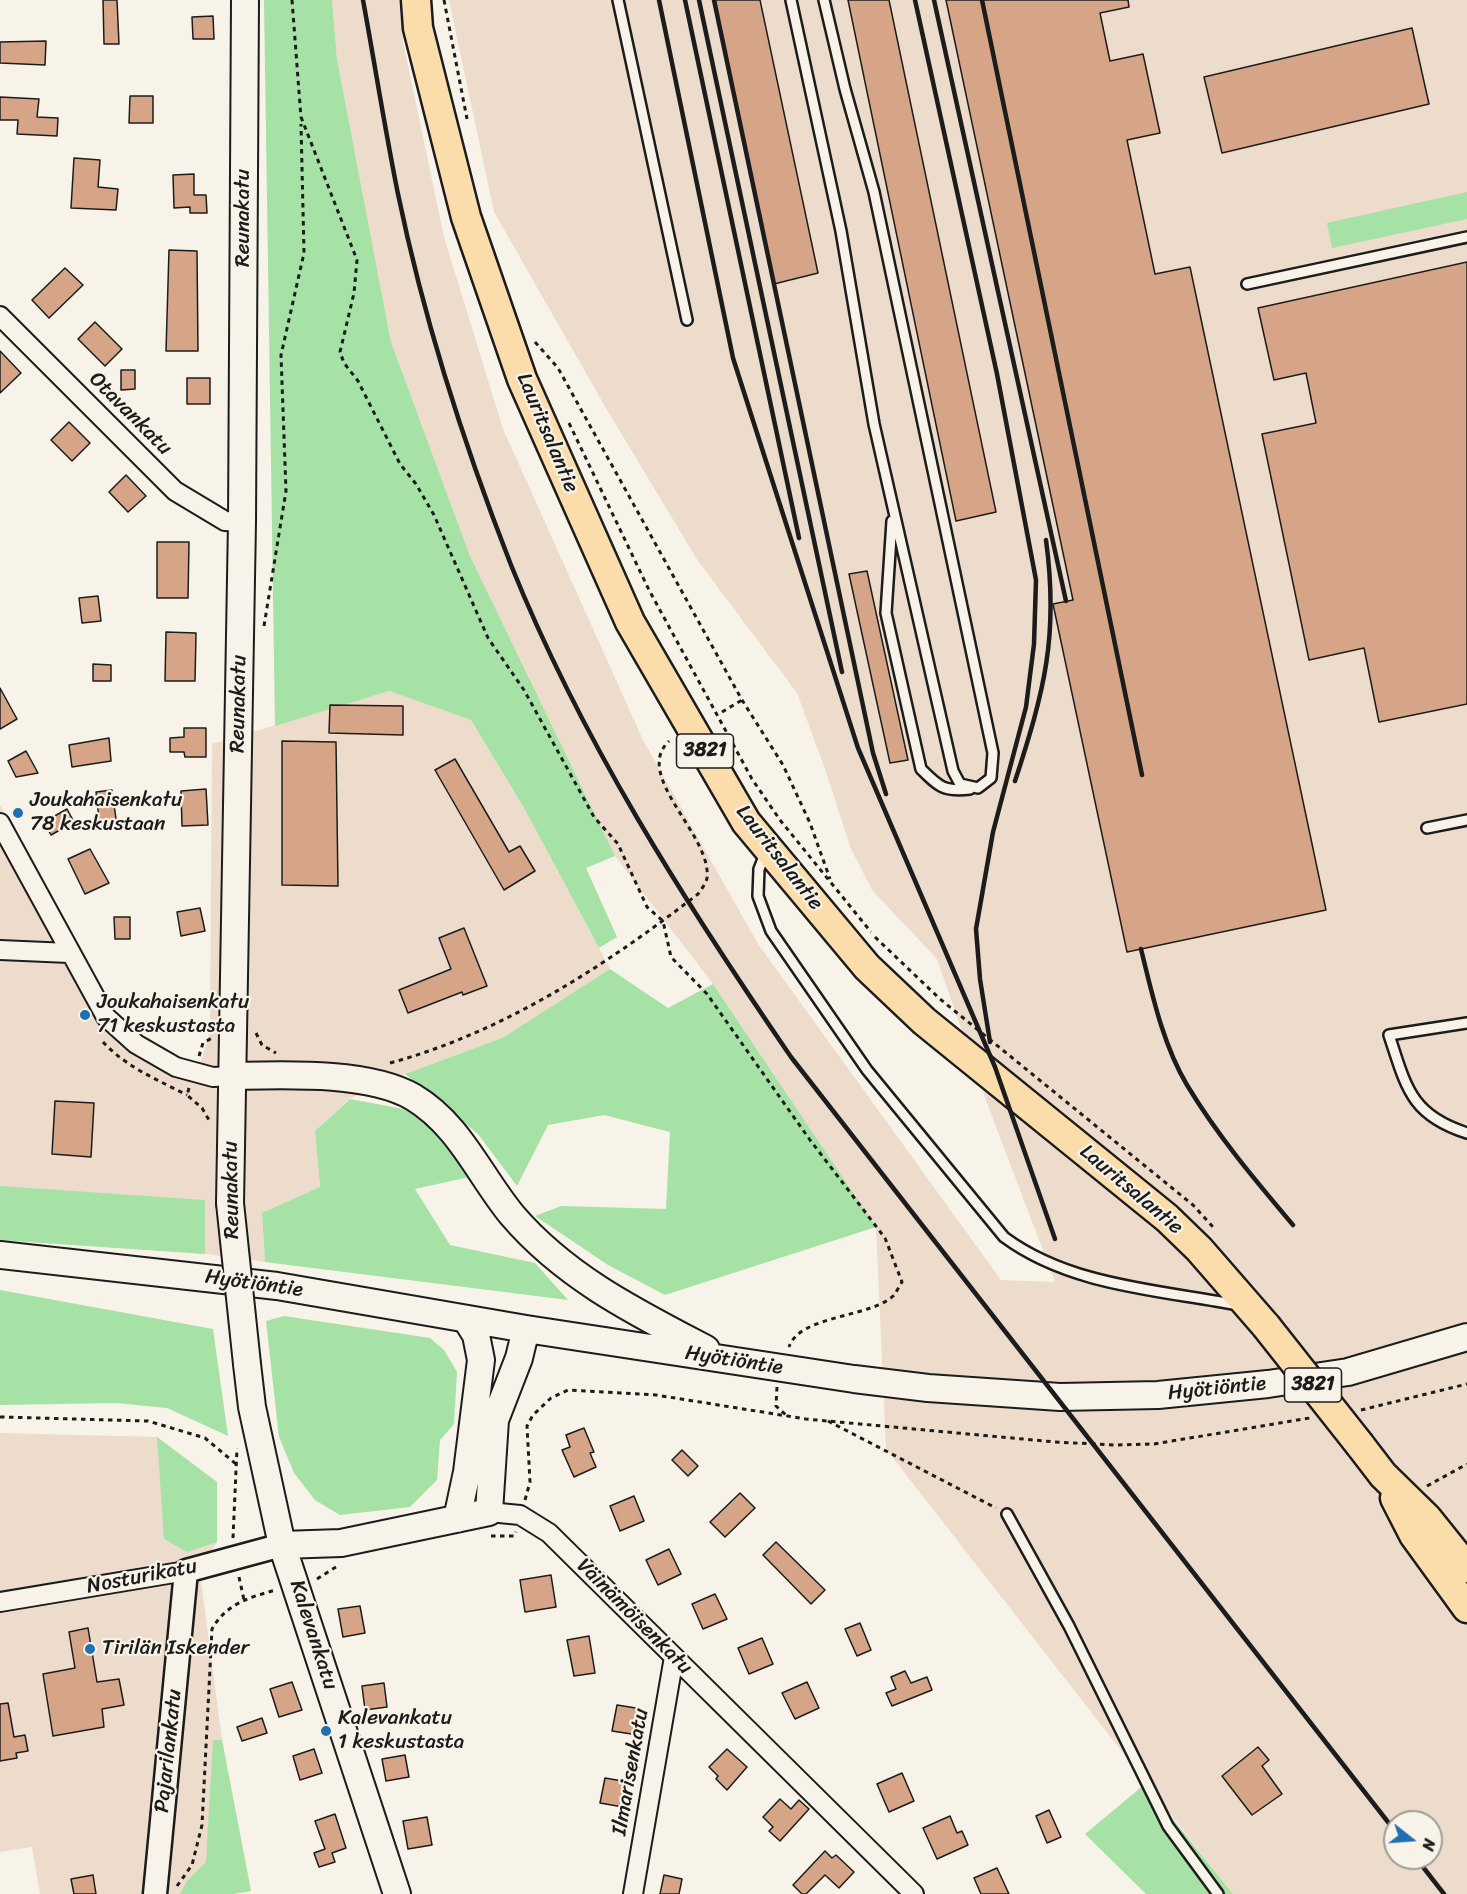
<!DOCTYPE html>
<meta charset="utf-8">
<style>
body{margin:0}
#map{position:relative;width:1467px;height:1894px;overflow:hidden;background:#f7f3e8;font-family:Sriracha,sans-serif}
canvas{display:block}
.north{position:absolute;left:1383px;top:1810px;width:60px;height:60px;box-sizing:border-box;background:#f7f3e8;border:2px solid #9f9d96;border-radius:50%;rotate:107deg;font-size:16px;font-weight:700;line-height:24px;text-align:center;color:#1c1c1c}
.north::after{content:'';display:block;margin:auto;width:21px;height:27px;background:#1f6fb2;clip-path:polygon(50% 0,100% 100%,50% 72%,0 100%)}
</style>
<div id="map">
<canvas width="1467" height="1894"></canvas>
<div class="north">N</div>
</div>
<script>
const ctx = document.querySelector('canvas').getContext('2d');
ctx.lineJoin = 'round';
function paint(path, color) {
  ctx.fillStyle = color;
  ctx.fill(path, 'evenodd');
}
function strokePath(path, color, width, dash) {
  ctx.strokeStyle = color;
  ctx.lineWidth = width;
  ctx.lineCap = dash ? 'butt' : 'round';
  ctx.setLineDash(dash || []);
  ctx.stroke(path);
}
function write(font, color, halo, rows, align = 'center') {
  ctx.font = font + ' Sriracha,sans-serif';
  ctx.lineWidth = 4.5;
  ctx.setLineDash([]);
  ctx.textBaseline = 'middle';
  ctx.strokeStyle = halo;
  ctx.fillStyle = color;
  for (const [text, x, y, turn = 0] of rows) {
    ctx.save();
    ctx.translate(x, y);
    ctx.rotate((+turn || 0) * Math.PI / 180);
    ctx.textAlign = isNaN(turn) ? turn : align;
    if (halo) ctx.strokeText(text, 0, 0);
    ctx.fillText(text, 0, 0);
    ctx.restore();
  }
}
const built = new Path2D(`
 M332 0H399L403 42 444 237 503 429 643 740 758 944 1001 1280 1055 1282 987 1103 937 959 872 890 851 849 824 766 797 693 698 561 607 410 494 212 449 0H1467V1894H1233L886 1449 876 1227 713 984 615 856 470 556 391 342 337 59ZM1395 1822H1431V1858H1395Z
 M389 691 471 720 524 808 610 969 502 1038 405 1074 349 1099 315 1131 320 1187 262 1214 265 1262 205 1254 0 1240V805L112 1008 140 1033 199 1068 210 1031 212 744Z
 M0 1433 157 1437 217 1482V1542L200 1573 222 1740 251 1891 233 1894H40L32 1847 0 1852Z`);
const green = new Path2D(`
 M264 0H332L337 59 391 342 470 556 615 856 586 868 617 937 599 948 524 808 471 720 389 691 275 726Z
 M1467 192V219L1332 248 1327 223Z
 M610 969 668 1008 713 984 876 1227 665 1295 608 1265 535 1216 561 1206 666 1209 670 1132 604 1115 548 1125 517 1186 478 1134 405 1074 502 1038Z
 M350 1099 403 1109 439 1131 469 1177 415 1189 450 1245 535 1263 568 1300 265 1262 262 1213 320 1187 315 1131Z
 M0 1186 205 1200V1254L0 1240Z
 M0 1290 213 1329 228 1436 167 1408 116 1403 0 1405Z
 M284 1316 430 1338 444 1350 457 1372 454 1424 440 1440 437 1480 410 1507 340 1515 315 1500 294 1473 279 1437 266 1321Z
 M157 1437 217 1482V1542L187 1552 164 1539Z
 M213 1740H222L251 1891 233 1894H180L187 1881 206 1862Z
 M1145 1784 1233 1894H1146L1085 1834Z`);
const building = new Path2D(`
 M103 0H117L119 44H104Z
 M714 0H760L818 273 774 284Z
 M848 0H889L996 512 956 521Z
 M946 0H1128L1129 7 1100 13 1110 61 1143 54 1160 133 1127 140 1155 274 1190 267 1326 910 1127 952 1053 604 1073 600Z
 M213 16 214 39H193L192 17Z
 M1412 28 1429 104 1222 153 1204 77Z
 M46 41 45 65 0 63V42Z
 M130 96H153V123H129Z
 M0 97 39 99 37 117 58 118 57 136 17 134 18 120H0Z
 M74 158 100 160 98 187 118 189 116 210 71 208Z
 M194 174V195H206L207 213H190V207L174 208 173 175Z
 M169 250 197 251 198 351H166Z
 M1467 262V704L1379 722 1364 648 1309 660 1262 434 1316 423 1306 373 1274 380 1258 308Z
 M65 268 83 285 49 318 32 300Z
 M95 322 122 349 105 366 78 339Z
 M0 351 21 373 0 393Z
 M121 370H135V389L121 390Z
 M187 378H210V404H187Z
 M69 422 90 443 72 461 51 440Z
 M126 475 146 496 128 512 109 492Z
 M157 542H189L188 598H157Z
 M867 571 908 760 890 763 849 574Z
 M98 596 101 621 82 623 79 598Z
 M166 632 196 633 195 681H165Z
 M93 664 111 665V681H93Z
 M0 688 17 719 0 729Z
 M330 705 403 706V735L329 733Z
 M184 728H206V757H185L184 752H170V738L184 737Z
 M109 738 111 761 72 767 69 745Z
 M282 741 336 742 338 886 282 885Z
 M26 751 38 773 16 777 8 761Z
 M455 759 509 852 520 846 535 871 504 890 435 770Z
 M206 789 208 825 182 826 181 791Z
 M112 790 117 826 100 828 96 792Z
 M67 809 74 822 51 835 44 822Z
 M90 849 109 883 85 894 68 859Z
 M200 908 205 931 181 936 177 912Z
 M114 917H130V939H115Z
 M464 928 487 986 463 995 462 992 408 1013 399 990 451 969 439 938Z
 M55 1101 94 1103 91 1157 52 1154Z
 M584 1428 594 1452 590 1453 596 1467 574 1477 562 1450 570 1447 566 1435Z
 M682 1450 698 1466 688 1476 672 1460Z
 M740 1493 755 1508 725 1537 710 1522Z
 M634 1496 644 1521 620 1531 610 1506Z
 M776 1542 825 1590 811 1604 763 1555Z
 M669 1549 681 1574 658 1585 646 1560Z
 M551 1575 556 1607 525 1612 520 1580Z
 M715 1594 727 1619 703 1629 692 1604Z
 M360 1606 365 1633 343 1637 338 1609Z
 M860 1623 871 1650 857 1656 845 1629Z
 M88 1628 97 1682 119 1679 124 1705 102 1709 104 1727 53 1736 43 1674 75 1668 69 1632Z
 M589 1636 595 1673 574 1676 567 1640Z
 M762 1638 773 1664 749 1674 738 1648Z
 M905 1671 911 1683 927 1677 932 1690 892 1706 886 1693 896 1689 891 1677Z
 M292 1682 302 1710 279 1717 270 1689Z
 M807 1682 819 1708 795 1719 782 1693Z
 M384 1683 387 1707 365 1710 362 1686Z
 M8 1703 14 1737 25 1735 28 1751 16 1753 17 1758 0 1761V1704Z
 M617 1705 642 1709 638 1735 612 1731Z
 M262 1718 267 1733 242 1741 237 1727Z
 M1258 1747 1269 1760 1262 1766 1282 1794 1252 1815 1222 1776Z
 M314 1749 322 1773 300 1780 293 1756Z
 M727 1749 747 1767 727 1790 716 1779 718 1776 709 1767Z
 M405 1755 409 1777 386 1781 382 1759Z
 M902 1773 914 1801 889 1812 877 1784Z
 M605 1778 628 1782 623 1807 600 1803Z
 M780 1799 791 1809 799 1800 809 1809 780 1841 769 1831 773 1827 763 1817Z
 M1049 1810 1061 1837 1047 1843 1036 1816Z
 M335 1814 346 1848 332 1853 335 1862 319 1867 314 1853 325 1849 315 1821Z
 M950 1816 957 1833 962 1831 968 1845 937 1859 923 1828Z
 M427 1817 432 1845 408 1849 403 1821Z
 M825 1851 832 1858 836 1855 854 1872 839 1888 825 1875 806 1894H802L793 1885Z
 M997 1868 1009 1894H981L974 1878Z
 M93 1875 96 1894H74L71 1879Z
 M664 1875 682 1879 679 1894H660Z`);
const path = new Path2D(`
 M292 0 301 118
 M444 0 467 119
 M301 117 357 260 354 293 340 352 344 363 358 381 400 464 416 484 434 515 488 638 524 690 594 817 618 844 647 907 663 921 671 957 707 994 810 1140 885 1238 902 1282C899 1286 897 1291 895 1294 874 1318 800 1314 789 1347
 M535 342 558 368 742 700 783 765 810 823 830 879
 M569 423 649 590 752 779 780 820 871 932
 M264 626 286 491 281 355 304 253 301 124
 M722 712 742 700
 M875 937 940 999 1193 1205 1213 1227
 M256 1033 262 1045 276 1053
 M103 1042C126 1067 158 1080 187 1095
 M199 1056 203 1043 212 1038
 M390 1063C504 1032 605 966 698 894 701 890 706 883 707 878 712 835 632 776 669 741
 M189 1088 187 1095 202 1108 209 1120
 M777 1387 776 1406 786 1415
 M1361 1410 1467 1384
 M0 1417 148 1421 205 1438 236 1464
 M828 1421 996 1508
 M1427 1486 1467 1464
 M525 1500 530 1482 527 1426 533 1415 551 1398 568 1390 656 1395 806 1419 1055 1442 1115 1445 1154 1444 1310 1418
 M491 1536H514L516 1532
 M233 1538 237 1448
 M239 1577 244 1600
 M317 1579 339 1565
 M177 1886 192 1865 202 1825 212 1629C226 1604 250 1597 276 1590`);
const service = new Path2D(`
 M618 0 687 320
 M791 0 841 231 874 424 953 771 960 784 978 788 991 778 993 753 874 192 845 89 824 0
 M1247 284 1467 237
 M892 521 886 613 921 769C939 787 944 792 970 789
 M1427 828 1467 820
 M765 854 759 869 758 896 771 931 867 1070 1004 1237C1070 1286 1159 1290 1238 1305
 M1467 1023 1389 1035C1406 1086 1410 1115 1467 1133
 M1007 1514 1069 1626 1168 1826 1218 1894`);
const minor = new Path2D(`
 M0 316 175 491 225 521 242 522
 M0 823 106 1017 136 1044 176 1067 213 1077 233 1076
 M0 950 69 953
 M489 1512 520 1515 549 1533 914 1894
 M0 1602 186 1571
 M633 1894 674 1657`);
const tertiary = new Path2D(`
 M155 1894 186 1571 282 1545`);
const secondary = new Path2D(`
 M233 1076C284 1075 368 1071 413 1097 460 1125 479 1175 512 1215 565 1277 635 1312 706 1349
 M230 1203 242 522 245 0
 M0 1255 277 1286 526 1329 854 1379 928 1388 1060 1397 1158 1395 1268 1384 1348 1372 1467 1337
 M247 1364 252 1407 282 1545 397 1894
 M457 1519 467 1472 481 1360 476 1335 466 1319
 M282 1545 341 1543 489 1512 495 1420 519 1358 526 1329`);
const primary = new Path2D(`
 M416 0 418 28 466 217 522 379 630 622 746 822 867 967 924 1021 1167 1218 1199 1249 1266 1326
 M1360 1445 1383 1475 1427 1518 1467 1568
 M1395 1498 1414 1535 1467 1608`);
const rail = new Path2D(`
 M363 0C375 65 385 130 398 194 424 320 464 445 511 565 582 741 684 901 791 1057L1395 1831
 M659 0 733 358 773 483 858 748 995 1067 1055 1239
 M685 0 799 538
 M699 0 842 672
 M714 0 873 753 886 794
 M915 0 997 374 1036 580 1034 644 1026 707 993 832 976 929 980 979 990 1042
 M934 0 1066 601
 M982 0 1142 775
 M1015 781C1044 692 1059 636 1046 540
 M1141 949C1152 994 1163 1045 1187 1085 1217 1135 1255 1180 1293 1225
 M1416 1858 1444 1894`);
const secondaryBridge = new Path2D(`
 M230 1203 247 1364`);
const primaryBridge = new Path2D(`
 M1266 1326 1360 1445`);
const markers = [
 [18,813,6,"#1f6fb2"],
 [85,1015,6,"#1f6fb2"],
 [90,1649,6,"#1f6fb2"],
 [326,1731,6,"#1f6fb2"]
];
const shields = [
 [705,751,57],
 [1313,1385,57]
];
const shieldNames = [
 ["3821",705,751],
 ["3821",1313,1385]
];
const streetNames = [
 ["Reunakatu",244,218,-90],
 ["Otavankatu",130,414,45],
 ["Lauritsalantie",547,433,67],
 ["Reunakatu",239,704,-89],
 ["Lauritsalantie",779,858,52],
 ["Reunakatu",232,1190,-91],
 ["Lauritsalantie",1131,1190,40],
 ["Hyötiöntie",254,1284,8],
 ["Hyötiöntie",734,1361,9],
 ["Hyötiöntie",1217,1389,-6],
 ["Nosturikatu",142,1577,-11],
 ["Väinämöisenkatu",634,1617,45],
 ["Kalevankatu",313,1635,72],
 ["Pajarilankatu",169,1751,-84],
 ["Ilmarisenkatu",631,1772,-80]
];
const poiNames = [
 ["Joukahaisenkatu",30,801],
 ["78 keskustaan",30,825],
 ["Joukahaisenkatu",97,1003],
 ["71 keskustasta",97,1027],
 ["Tirilän Iskender",102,1649],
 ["Kalevankatu",338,1719],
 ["1 keskustasta",338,1743]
];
paint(built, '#eddccb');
paint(green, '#a6e1a6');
paint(building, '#d6a588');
strokePath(building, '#1c1c1c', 1.5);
strokePath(service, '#1c1c1c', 14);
strokePath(minor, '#1c1c1c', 22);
strokePath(tertiary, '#1c1c1c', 27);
strokePath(secondary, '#1c1c1c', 30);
strokePath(primary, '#1c1c1c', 33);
strokePath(path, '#1c1c1c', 3, [4.5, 4.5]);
strokePath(service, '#f7f3e8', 9);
strokePath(minor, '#f7f3e8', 18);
strokePath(tertiary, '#f7f3e8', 22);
strokePath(secondary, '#f7f3e8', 26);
strokePath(primary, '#faddab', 28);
strokePath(rail, '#1c1c1c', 4.5);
strokePath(secondaryBridge, '#1c1c1c', 30, []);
strokePath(primaryBridge, '#1c1c1c', 33, []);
strokePath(secondaryBridge, '#f7f3e8', 26);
strokePath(primaryBridge, '#faddab', 28);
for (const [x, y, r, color] of markers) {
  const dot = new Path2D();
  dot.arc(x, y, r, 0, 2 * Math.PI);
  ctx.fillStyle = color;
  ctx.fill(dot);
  strokePath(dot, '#f7f3e8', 2);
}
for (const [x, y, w] of shields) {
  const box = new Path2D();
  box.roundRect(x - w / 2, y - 17, w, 34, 4.5);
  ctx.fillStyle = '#f7f3e8';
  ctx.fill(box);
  strokePath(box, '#1c1c1c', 1.5);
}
write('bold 20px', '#1c1c1c', null, shieldNames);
write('21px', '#1c1c1c', '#f7f3e8', streetNames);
write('21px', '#1c1c1c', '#f7f3e8', poiNames, 'left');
</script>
